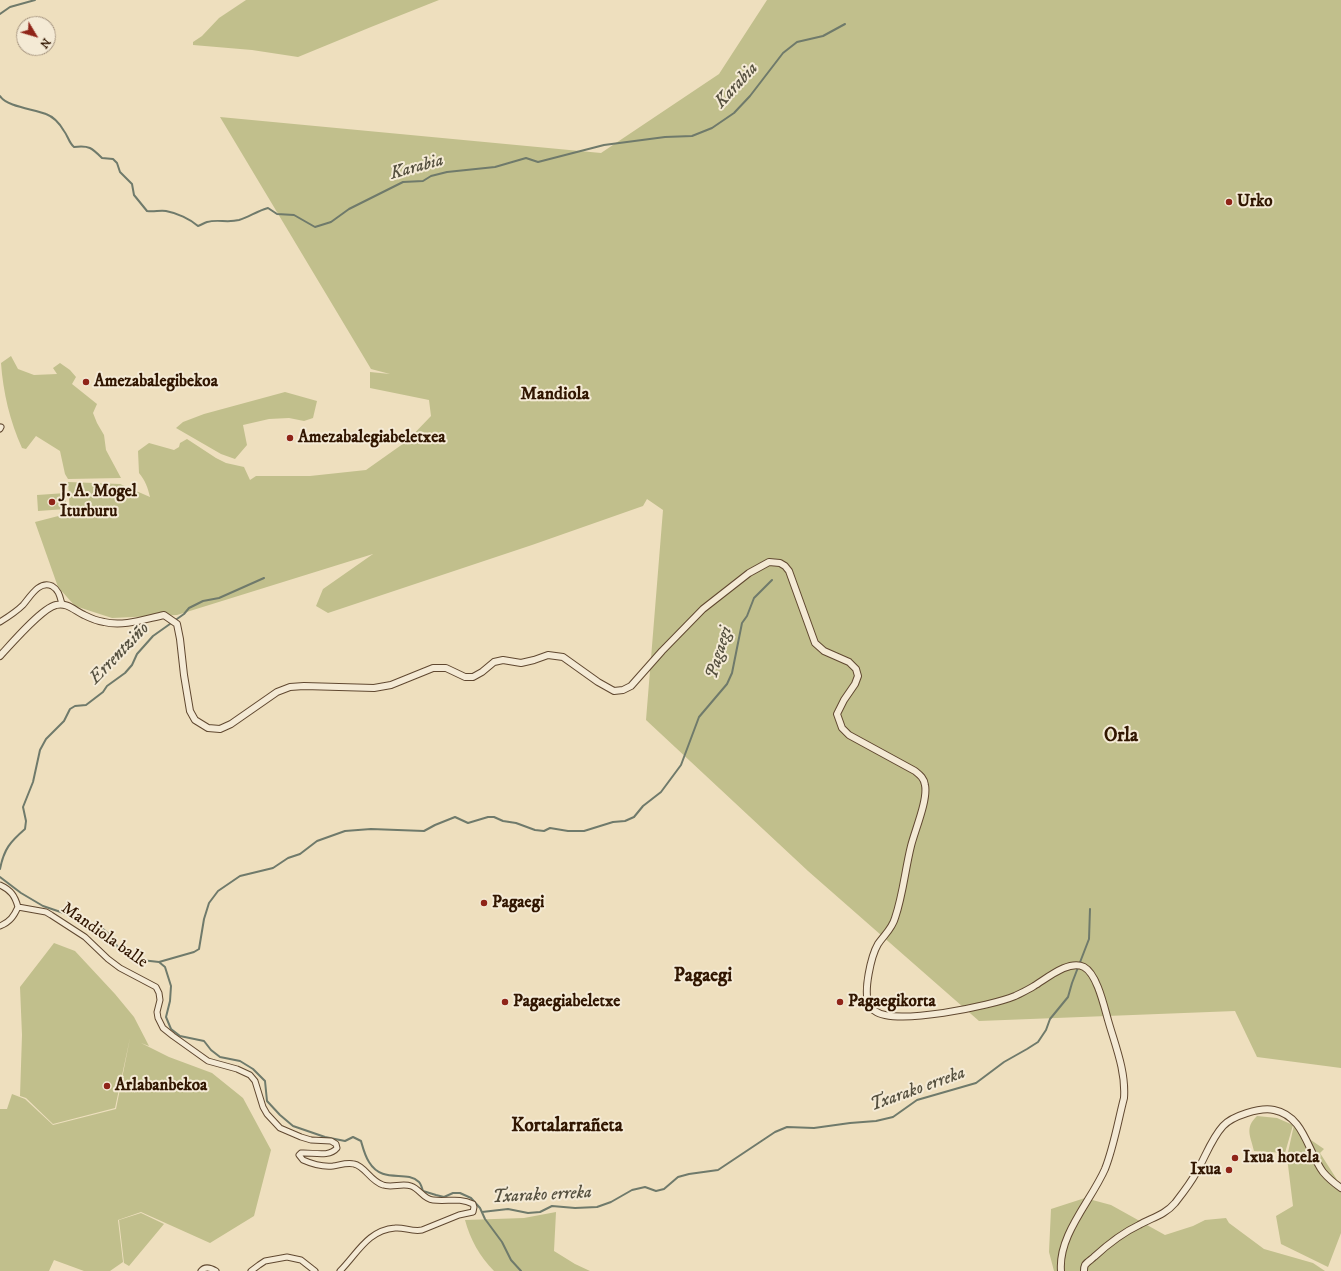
<!DOCTYPE html>
<meta charset="utf-8">
<style>
body{margin:0}
#map{position:relative;width:1341px;height:1271px;overflow:hidden;background:#eedfbe;font-family:"IM FELL DW Pica",serif}
canvas{display:block}
.north{position:absolute;left:16px;top:16px;width:40px;height:40px;box-sizing:border-box;background:#f4ead5;border:1px solid #a69580;border-radius:50%;rotate:128deg;font-size:11px;font-weight:700;line-height:16px;text-align:center;color:#311601}
.north::after{content:'';display:block;margin:auto;width:14px;height:18px;background:#8f2418;clip-path:polygon(50% 0,100% 100%,50% 72%,0 100%)}
</style>
<div id="map">
<canvas width="1341" height="1271"></canvas>
<div class="north">N</div>
</div>
<script>
const ctx = document.querySelector('canvas').getContext('2d');
ctx.lineJoin = 'round';
function paint(path, color) {
  ctx.fillStyle = color;
  ctx.fill(path, 'evenodd');
}
function strokePath(path, color, width, dash) {
  ctx.strokeStyle = color;
  ctx.lineWidth = width;
  ctx.lineCap = dash ? 'butt' : 'round';
  ctx.setLineDash(dash || []);
  ctx.stroke(path);
}
function write(font, color, halo, rows, align = 'center') {
  ctx.font = font + ' "IM FELL DW Pica",serif';
  ctx.lineWidth = 4;
  ctx.setLineDash([]);
  ctx.textBaseline = 'middle';
  ctx.strokeStyle = halo;
  ctx.fillStyle = color;
  for (const [text, x, y, turn = 0] of rows) {
    ctx.save();
    ctx.translate(x, y);
    ctx.rotate((+turn || 0) * Math.PI / 180);
    ctx.textAlign = isNaN(turn) ? turn : align;
    if (halo) ctx.strokeText(text, 0, 0);
    ctx.fillText(text, 0, 0);
    ctx.restore();
  }
}
const green = new Path2D(`
 M246 0H439L371 27 298 57 252 50 193 45V42L202 36 219 18Z
 M767 0H1341V1068L1257 1057 1235 1011 979 1021 808 871 646 720 663 510 647 499 643 506 532 545 328 613 316 606 323 589 373 554 177 615 112 618 75 606 58 587 35 522 70 513 68 482 120 484 150 497C148 488 145 480 139 473L138 451 149 443 174 450 179 447 180 443 187 439 216 458 226 463 244 467 250 480 256 476H310L366 470 407 441 431 416 429 400 370 388V372L390 374 371 369 220 117 601 153 719 74Z
 M11 356 18 369 34 375 57 374 53 368 60 363 70 370 76 377 72 384 97 404 93 413 97 423 104 435 106 450 121 478 68 479 65 474 60 451 36 436 26 449 22 448C10 422 3 392 1 363Z
 M285 392 317 401 313 418 304 421 289 418 269 419 243 425 247 445 235 459 221 454 176 428 183 422 204 414Z
 M66 493V509L38 511 37 495Z
 M54 943 75 951 115 994 134 1017 149 1046 141 1043 169 1057 212 1073 243 1098 271 1150 254 1216 210 1243 141 1212 118 1220 123 1262 110 1271H84L54 1260 49 1271H0V1109H7L12 1094 25 1099 53 1125 116 1109 130 1038 115 1108 53 1124 26 1098 20 1096 22 1035 20 987Z
 M1257 1116 1277 1118 1293 1125 1285 1153 1254 1151C1251 1137 1244 1128 1257 1116Z
 M1294 1125 1308 1138 1324 1149 1320 1153 1341 1186V1233L1328 1267 1281 1244 1276 1216 1293 1206 1287 1157Z
 M1085 1198 1111 1205 1165 1235 1193 1226 1205 1220 1226 1218 1229 1223 1264 1249 1313 1263 1325 1271H1054L1049 1252 1051 1209Z
 M556 1212 554 1251 575 1264 590 1271H494C480 1257 470 1239 465 1220L524 1218Z
 M141 1213 164 1224 129 1266 124 1263 119 1220Z`);
const stream = new Path2D(`
 M0 14 10 7 35 0
 M0 96C7 107 34 109 46 114 54 117 60 124 64 131 68 136 69 143 74 147 89 145 92 148 102 158L113 159 117 163 120 172 132 184 134 195 147 211C154 212 160 210 166 211 177 213 190 219 198 226 201 225 204 223 207 222 217 219 228 223 239 220 249 217 257 211 268 208L277 214 294 215 315 227 331 222 349 209 403 182 423 181 431 176 447 172 495 167 526 158 538 162 604 145 665 137 692 136 712 128 734 113 750 96 783 53 797 42 823 36 845 24
 M0 869C4 849 10 842 25 829L26 821 23 807 33 782 40 750 46 739 64 721 70 709 75 706 86 705 103 692 107 686 125 673 132 665 137 654 153 636 184 614 189 608 203 601 219 598 264 578
 M0 877 21 893 43 906 87 921 103 929 111 936 120 951 132 959 159 962 165 967 171 986 170 1001 166 1017 171 1029 180 1036 204 1041 211 1050 220 1057 240 1061 253 1069 265 1081 267 1101 280 1115 293 1126 325 1137 345 1141 353 1137 361 1141C363 1148 365 1156 369 1162 383 1185 406 1169 419 1182 421 1184 422 1188 423 1191L436 1195 444 1197 453 1193H460L471 1198 480 1208 485 1219 502 1242 511 1260 521 1271
 M159 962 194 952 199 949 204 919 209 903 218 891 240 876 273 868 288 858 300 854 317 841 345 831 371 829 424 831 435 825 455 817 468 823 488 817H494L503 821 516 823 535 830 544 831 550 828 568 831H584L613 822 625 821 634 817 643 806 661 792 681 765 699 717 727 684 732 673 742 623 747 616 754 598 772 580
 M482 1212 508 1209 528 1213 540 1212 552 1206 575 1208 597 1207 611 1202 632 1190 645 1187 656 1191 664 1189 678 1177 689 1174 718 1170 775 1132 787 1127 814 1128 850 1123 876 1121 893 1117 917 1100 976 1083 1004 1062 1027 1049 1038 1042 1046 1030 1050 1019 1068 997 1072 983 1089 939 1090 909`);
const minor = new Path2D(`
 M0 429 1 427
 M0 622C8 617 16 612 23 605 30 597 39 580 52 586 59 590 60 597 62 604
 M0 885C11 890 15 896 18 907 14 916 10 922 0 926
 M18 907 46 912 51 915 85 937 108 959 120 968 156 987 159 993 160 1000 157 1012 158 1018 163 1028 173 1036 208 1061 237 1069 250 1075 255 1081 263 1107 267 1114 280 1128 301 1137 311 1140 331 1141 336 1144 337 1148C329 1158 312 1152 301 1153L299 1155 303 1160C312 1164 323 1167 333 1166 340 1165 347 1162 354 1164 365 1166 370 1181 383 1185 392 1188 402 1183 411 1186 420 1189 423 1199 433 1200 448 1202 458 1197 473 1204L474 1207 473 1212 459 1215 422 1230C412 1232 404 1227 395 1228 368 1230 357 1254 340 1271
 M201 1271C205 1266 211 1268 216 1271
 M251 1271 259 1265 265 1261 287 1257 301 1260 315 1271`);
const tertiary = new Path2D(`
 M0 656C11 644 42 608 56 605 67 602 75 611 84 615 90 618 97 621 104 622 123 627 145 619 164 615L177 624 180 639 184 675 190 711 195 720 208 728 220 729 231 724 277 692 290 687 304 686 374 688 391 685 433 668H446L465 677H473L482 672 494 662 503 660 521 663 534 660 548 655 563 657 598 682 614 691 623 690 631 686 662 651 703 609 749 573 769 562 780 563 785 566 789 571 815 643 824 651 849 662 856 669 858 676 855 684 844 700 837 714 842 728 849 735 915 771C920 775 924 778 925 785 928 800 915 830 911 846 905 870 903 895 895 918 892 929 884 935 878 944 871 956 863 992 869 1004 870 1007 873 1010 875 1011 895 1026 991 1006 1015 996 1021 993 1028 990 1034 986 1046 979 1069 959 1084 967 1097 974 1104 1006 1108 1020 1115 1045 1126 1071 1124 1098 1118 1121 1114 1146 1105 1169 1091 1201 1058 1235 1061 1271
 M1084 1271C1084 1269 1084 1267 1085 1265 1087 1262 1092 1259 1094 1257 1107 1245 1122 1233 1139 1225 1151 1218 1165 1215 1175 1203 1182 1194 1190 1184 1196 1173 1205 1158 1211 1139 1223 1126 1232 1116 1260 1107 1274 1110 1304 1116 1307 1150 1323 1172 1328 1178 1334 1183 1341 1188`);
const markers = [
 [1229,202,4,"#8f2418"],
 [86,382,4,"#8f2418"],
 [290,438,4,"#8f2418"],
 [52,502,4,"#8f2418"],
 [484,903,4,"#8f2418"],
 [505,1002,4,"#8f2418"],
 [840,1002,4,"#8f2418"],
 [107,1086,4,"#8f2418"],
 [1235,1158,4,"#8f2418"],
 [1229,1170,4,"#8f2418"]
];
const poiNames = [
 ["Urko",1237,202],
 ["Amezabalegibekoa",94,382],
 ["Amezabalegiabeletxea",298,438],
 ["J. A. Mogel",60,492],
 ["Iturburu",60,512],
 ["Pagaegi",492,903],
 ["Pagaegiabeletxe",513,1002],
 ["Pagaegikorta",848,1002],
 ["Arlabanbekoa",115,1086],
 ["Ixua hotela",1243,1158],
 ["Ixua",1221,1170,"right"]
];
const streetNames = [
 ["Mandiola balle",104,936,35]
];
const waterNames = [
 ["Karabia",737,86,-47],
 ["Karabia",417,168,-15],
 ["Pagaegi",720,653,-73],
 ["Errentziño",120,654,-46],
 ["Txarako erreka",918,1090,-20],
 ["Txarako erreka",542,1196,-3]
];
const neighbourhoodNames = [
 ["Mandiola",555,395]
];
const quarterNames = [
 ["Orla",1121,737],
 ["Pagaegi",703,977],
 ["Kortalarrañeta",567,1127]
];
paint(green, '#c1bf8c');
strokePath(stream, '#6f7a6b', 2);
strokePath(minor, '#604830', 7);
strokePath(tertiary, '#604830', 8);
strokePath(minor, '#f4ead5', 5);
strokePath(tertiary, '#f4ead5', 6);
for (const [x, y, r, color] of markers) {
  const dot = new Path2D();
  dot.arc(x, y, r, 0, 2 * Math.PI);
  ctx.fillStyle = color;
  ctx.fill(dot);
  strokePath(dot, '#f4ead5', 1.5);
}
write('bold 17px', '#311601', '#f4ead5', poiNames, 'left');
write('17px', '#311601', '#f4ead5', streetNames);
write('italic 18px', '#55503f', '#f4ead5', waterNames);
write('bold 18px', '#311601', '#f4ead5', neighbourhoodNames);
write('bold 19px', '#311601', '#f4ead5', quarterNames);
</script>
